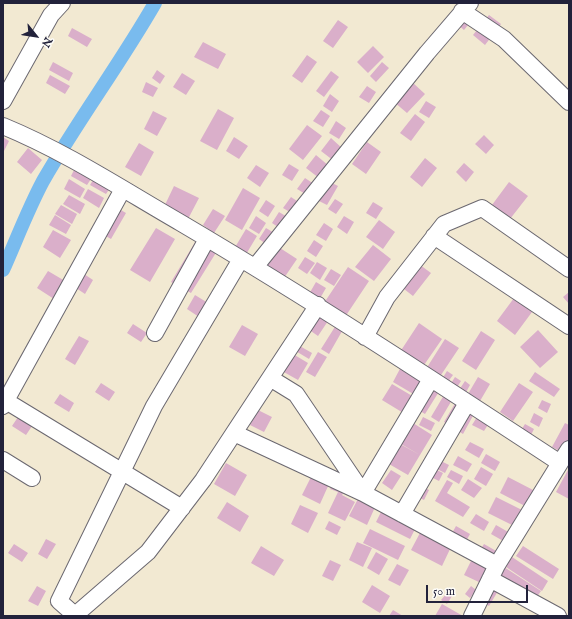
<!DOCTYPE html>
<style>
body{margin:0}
#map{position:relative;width:572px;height:619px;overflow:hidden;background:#f2e9d2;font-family:"IM FELL English",serif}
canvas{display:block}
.frame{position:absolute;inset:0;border:4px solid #22223b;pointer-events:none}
.north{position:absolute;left:16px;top:16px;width:40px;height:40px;-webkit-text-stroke:3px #fdfcf7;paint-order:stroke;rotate:120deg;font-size:11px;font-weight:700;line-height:16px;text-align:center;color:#22223b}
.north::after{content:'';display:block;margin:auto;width:14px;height:18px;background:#22223b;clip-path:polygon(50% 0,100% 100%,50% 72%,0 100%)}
.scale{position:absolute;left:426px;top:585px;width:102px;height:18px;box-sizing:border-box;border:2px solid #22223b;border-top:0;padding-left:5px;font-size:12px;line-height:14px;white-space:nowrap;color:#22223b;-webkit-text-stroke:3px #fdfcf7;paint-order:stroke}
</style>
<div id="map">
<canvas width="572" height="619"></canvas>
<div class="frame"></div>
<div class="north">N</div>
<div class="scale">50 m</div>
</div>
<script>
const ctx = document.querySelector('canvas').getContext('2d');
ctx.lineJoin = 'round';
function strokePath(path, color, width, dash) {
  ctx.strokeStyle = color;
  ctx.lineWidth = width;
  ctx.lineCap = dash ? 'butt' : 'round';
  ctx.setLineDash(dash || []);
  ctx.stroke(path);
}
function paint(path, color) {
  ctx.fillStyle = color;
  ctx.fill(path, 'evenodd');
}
const canal = new Path2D(`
 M3 270C16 241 28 209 43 181 78 120 120 64 155 3`);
const building = new Path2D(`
 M476 15 464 30 457 24Z
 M489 15 501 24 485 45 473 35Z
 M338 20 348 27 333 48 323 41Z
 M72 28 92 39 87 47 68 36Z
 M203 42 226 54 218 69 194 57Z
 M373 46 384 57 368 73 357 62Z
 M307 55 317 62 302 83 292 76Z
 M53 62 73 73 69 81 49 70Z
 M382 62 389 68 376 82 370 76Z
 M157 70 165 76 160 84 152 78Z
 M331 71 339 77 324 97 316 91Z
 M182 73 195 81 186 95 173 87Z
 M50 75 70 86 65 94 46 83Z
 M146 82 158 88 153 97 142 92Z
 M412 82 425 94 407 113 394 102Z
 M367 86 376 92 369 103 359 97Z
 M330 94 339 101 332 112 323 106Z
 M426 101 436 107 429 118 419 112Z
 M218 109 234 118 217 150 200 141Z
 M321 110 330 116 323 127 313 121Z
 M153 111 167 118 157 136 144 129Z
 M415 114 425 122 411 141 400 133Z
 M336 121 346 128 339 139 329 133Z
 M307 125 322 136 303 160 289 149Z
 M484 135 494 145 486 154 475 144Z
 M3 137 9 141 3 153Z
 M234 137 248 146 239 159 226 151Z
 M331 138 343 149 334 161 321 151Z
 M367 142 381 152 366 174 352 164Z
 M139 143 154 152 141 176 125 167Z
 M28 148 42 160 31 174 17 162Z
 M316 155 329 166 319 178 306 168Z
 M425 158 437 168 422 187 410 177Z
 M464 163 474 172 466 182 456 172Z
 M289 164 299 170 292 181 282 175Z
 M256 165 269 173 260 187 247 178Z
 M76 166 93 176 87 185 71 176Z
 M96 175 112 185 106 194 90 185Z
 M305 178 314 184 307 195 297 189Z
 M69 179 85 189 80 198 64 189Z
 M330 182 338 186 327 205 319 201Z
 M509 182 528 196 510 219 492 205Z
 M174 186 199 198 188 219 164 207Z
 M243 188 260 198 242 230 225 220Z
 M88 189 104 198 99 208 83 198Z
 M69 195 85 204 80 214 63 204Z
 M291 197 300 203 293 214 283 208Z
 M335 199 343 204 336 214 328 209Z
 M266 200 275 206 268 217 259 211Z
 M373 202 383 208 376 219 366 213Z
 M61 205 77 214 72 224 55 214Z
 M112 205 126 213 111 239 97 231Z
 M213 209 225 216 214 233 203 225Z
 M279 212 289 218 281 229 272 223Z
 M55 215 71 225 66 234 49 225Z
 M256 216 266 223 259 234 249 228Z
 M344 216 354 222 347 234 337 227Z
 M379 220 395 232 383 249 366 237Z
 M324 223 333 229 326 241 316 235Z
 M156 228 175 239 150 282 130 270Z
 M266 228 276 234 269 246 259 239Z
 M246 229 257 236 245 256 234 249Z
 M53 230 71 240 60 258 43 247Z
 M197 239 217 251 191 293 171 282Z
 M314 240 323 246 316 257 307 251Z
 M373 245 391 259 374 281 355 267Z
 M280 248 297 259 284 278 267 266Z
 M305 257 315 263 307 274 298 268Z
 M412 259 431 273 413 296 395 282Z
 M317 262 327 268 320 280 310 273Z
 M348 267 369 281 345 317 324 303Z
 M331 269 341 275 334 286 324 280Z
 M48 271 65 281 54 299 37 288Z
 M81 272 93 280 85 294 73 286Z
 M316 282 326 288 319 300 309 294Z
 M569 292V304L563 297Z
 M195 295 208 303 199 317 187 309Z
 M514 298 532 312 515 335 497 321Z
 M317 314 328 321 318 336 308 329Z
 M338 322 345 326 329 354 321 349Z
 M419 323 442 339 422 368 400 352Z
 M133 324 147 333 141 342 127 333Z
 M242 325 258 334 245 356 229 347Z
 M538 330 558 352 540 368 520 347Z
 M481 331 495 340 476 370 462 361Z
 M79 336 89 341 75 365 65 359Z
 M445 339 459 348 439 378 426 369Z
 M298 345 312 353 309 359 294 350Z
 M318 352 327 357 315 377 306 372Z
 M293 354 308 363 298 380 282 371Z
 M402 365 425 379 415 395 393 382Z
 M447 371 453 375 447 383 442 379Z
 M535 372 560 389 554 397 529 381Z
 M455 377 461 381 456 389 450 385Z
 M478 377 490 384 480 401 468 394Z
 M465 381 470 385 465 394 459 390Z
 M101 383 115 392 109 401 95 392Z
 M519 383 533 392 513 421 500 412Z
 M392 384 414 397 405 414 382 400Z
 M432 385 440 390 425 414 417 409Z
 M60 394 74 403 69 412 54 403Z
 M444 395 452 400 439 422 431 417Z
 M457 400 465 404 452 426 444 422Z
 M542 400 551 404 547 413 538 408Z
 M467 407 475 412 463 434 455 429Z
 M258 410 272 417 264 432 250 425Z
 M534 413 543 418 539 427 530 422Z
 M18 417 32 426 26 435 12 426Z
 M423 417 435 423 431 431 419 425Z
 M477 417 489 423 484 431 472 425Z
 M413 423 432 435 420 455 401 444Z
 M565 423 569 425V446L565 454 552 447Z
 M525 424 534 429 530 437 520 432Z
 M470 442 484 449 479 458 465 450Z
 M400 444 420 455 408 475 389 464Z
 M486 454 500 462 495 471 481 463Z
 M458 456 472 464 467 472 453 465Z
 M437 459 449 465 445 473 433 467Z
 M226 463 247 475 235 496 214 484Z
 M431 467 443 473 439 481 427 475Z
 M481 467 493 474 486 486 474 479Z
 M569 468V499L556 492Z
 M391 470 401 476 392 490 382 483Z
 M451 470 463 476 459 484 447 477Z
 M312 475 329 484 320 504 302 495Z
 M508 477 535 491 527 507 500 493Z
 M468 479 482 488 474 498 461 490Z
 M447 480 453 483 447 493 470 507 463 517 435 501Z
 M335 481 347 487 342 495 355 502 345 521 328 513 338 492 330 489Z
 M415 482 429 490 424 500 410 493Z
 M359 497 376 505 367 525 349 516Z
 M496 497 524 511 516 527 488 513Z
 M227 502 249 516 240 532 217 518Z
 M300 505 318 513 308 533 291 524Z
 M383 508 417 525 410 539 376 522Z
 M476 514 489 522 484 531 470 523Z
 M329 521 341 527 337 535 325 529Z
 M496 525 510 533 505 542 491 534Z
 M456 526 470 534 465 543 451 535Z
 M370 529 405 546 398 560 363 543Z
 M421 531 451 547 442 566 411 550Z
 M46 539 56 544 47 559 38 554Z
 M357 542 372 548 363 567 349 560Z
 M14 544 28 553 22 562 8 553Z
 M484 544 498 552 493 560 479 552Z
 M261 546 284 560 274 576 251 563Z
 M523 546 559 569 553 579 516 556Z
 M376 552 388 559 379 575 367 568Z
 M512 557 548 581 542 591 506 567Z
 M472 559 491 568 483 584 464 575Z
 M330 560 341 565 333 581 322 576Z
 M397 564 409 570 400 586 388 580Z
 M504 567 541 591 534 601 498 577Z
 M372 585 390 596 380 613 362 602Z
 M37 586 46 591 38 606 28 601Z
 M471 586 476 590 470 598 465 594Z
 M493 587 498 591 489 606 484 603Z
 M447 593 452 596 447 604 441 600Z
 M442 604 463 616H435Z
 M393 610 403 616H389Z`);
const minor = new Path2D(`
 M462 11 504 39 569 102
 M3 101 51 15 62 3
 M3 126C66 152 122 189 181 223 310 299 435 381 560 463L497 565 472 616
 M434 236 569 326
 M255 267 427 53 470 3
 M155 333 207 239
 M365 337 387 297 444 224 482 208 569 269
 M270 378 296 394 363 493 497 565
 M6 401 182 508
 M3 406 123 189
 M234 433 363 493 431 379
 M3 460 32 478
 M560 463 569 449
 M402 514 467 403
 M490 579 558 616
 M74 616 148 552 203 480 318 305
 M76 616 59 601 154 406 241 259`);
strokePath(canal, '#79bbee', 14);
paint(building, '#daafca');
strokePath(minor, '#6b6870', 18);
strokePath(minor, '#fff', 16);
</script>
